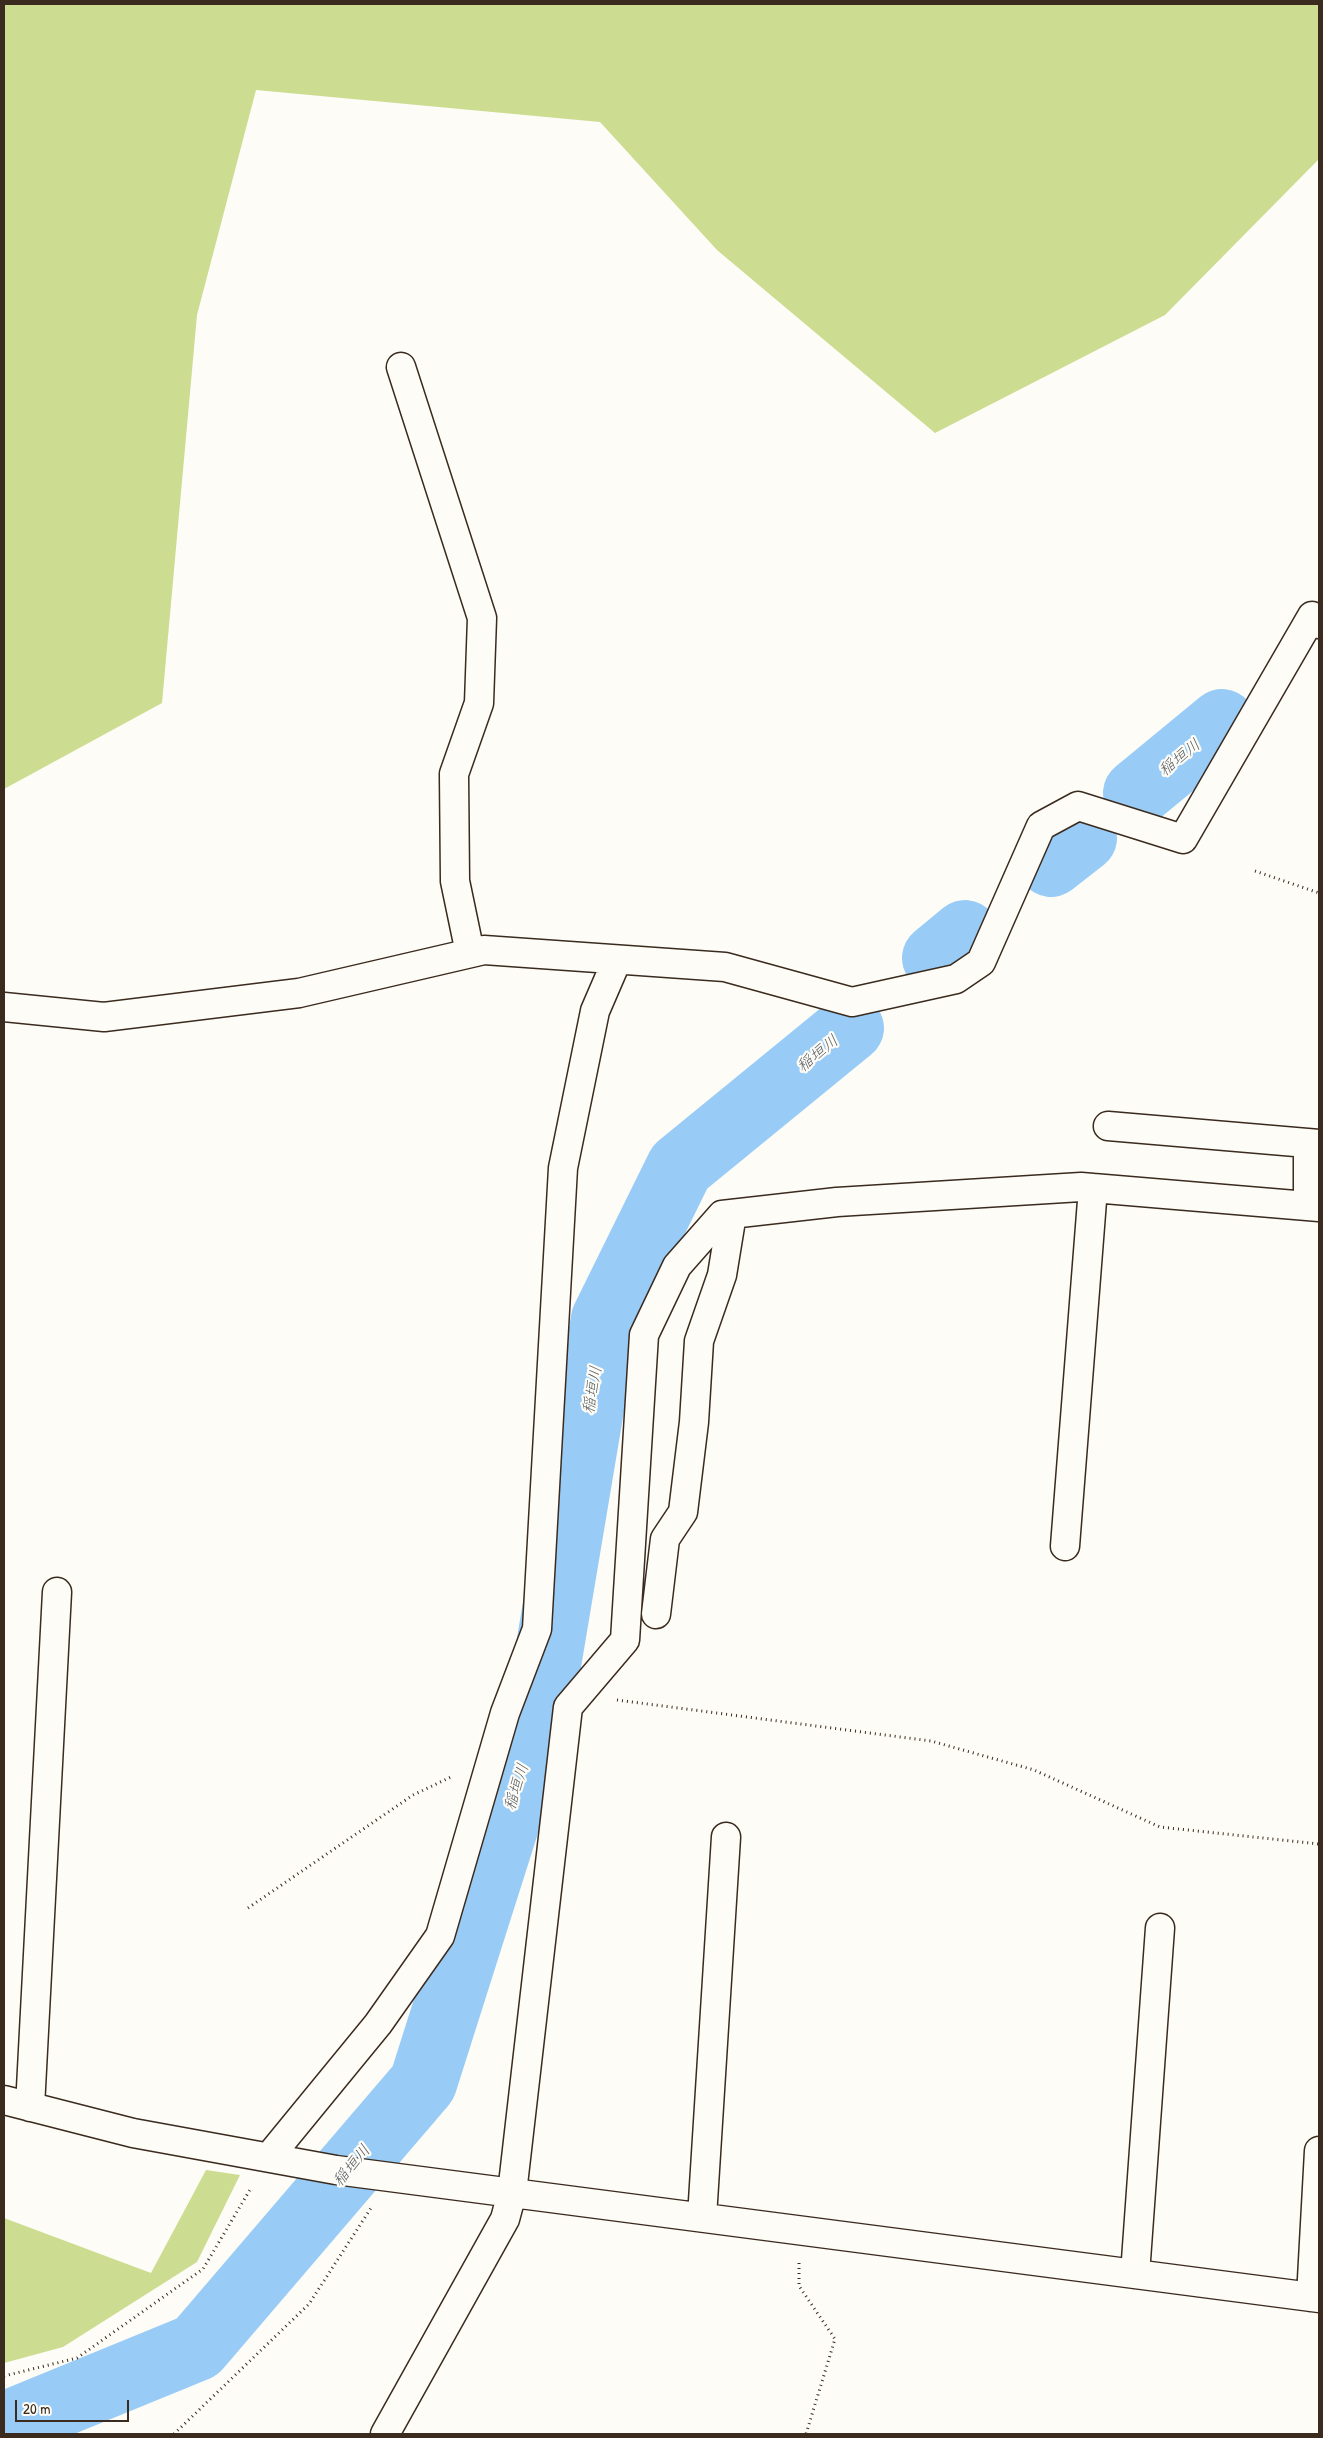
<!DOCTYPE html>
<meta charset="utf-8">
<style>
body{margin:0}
#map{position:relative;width:1323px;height:2438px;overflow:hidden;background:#fdfcf7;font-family:"Patrick Hand",sans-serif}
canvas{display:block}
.frame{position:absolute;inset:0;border:5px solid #3b2a1e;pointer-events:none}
.scale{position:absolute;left:15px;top:2400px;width:114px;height:22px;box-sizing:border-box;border:2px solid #3b2a1e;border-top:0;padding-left:6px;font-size:15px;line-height:18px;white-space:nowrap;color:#3b2a1e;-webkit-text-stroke:4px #fdfcf7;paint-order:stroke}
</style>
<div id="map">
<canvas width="1323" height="2438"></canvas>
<div class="frame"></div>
<div class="scale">20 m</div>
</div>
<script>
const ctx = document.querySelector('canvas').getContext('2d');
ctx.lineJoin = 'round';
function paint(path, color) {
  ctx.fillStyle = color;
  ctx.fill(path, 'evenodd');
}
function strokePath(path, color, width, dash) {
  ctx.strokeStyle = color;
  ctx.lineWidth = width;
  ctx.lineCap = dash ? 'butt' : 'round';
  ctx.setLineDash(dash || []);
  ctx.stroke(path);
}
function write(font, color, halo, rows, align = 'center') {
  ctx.font = font + ' "Patrick Hand","Klee One",sans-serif';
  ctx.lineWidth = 4.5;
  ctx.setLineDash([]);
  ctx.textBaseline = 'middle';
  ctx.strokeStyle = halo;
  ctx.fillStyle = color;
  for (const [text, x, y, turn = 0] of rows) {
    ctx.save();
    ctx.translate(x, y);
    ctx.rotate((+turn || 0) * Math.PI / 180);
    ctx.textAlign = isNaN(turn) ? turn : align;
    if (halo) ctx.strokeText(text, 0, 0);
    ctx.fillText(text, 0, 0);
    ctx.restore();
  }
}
const green = new Path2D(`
 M4 4H1319V159L1165 315 935 433 717 250 600 122 256 90 197 315 162 703 4 789Z
 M206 2170 240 2175 197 2262 63 2347 4 2363V2218L151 2273Z`);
const river = new Path2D(`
 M1137 793 1222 723
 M1051 863 1083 838
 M936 958 965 934
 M4 2426 197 2347 423 2083 537 1724 605 1319 680 1167 850 1028`);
const path = new Path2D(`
 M1255 871 1319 893
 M617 1700 931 1741 1034 1770 1160 1827 1319 1844
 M248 1908 413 1795 451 1777
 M799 2263V2286L835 2339 806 2434
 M4 2376 77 2358 203 2269 251 2188
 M174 2434 309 2304 371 2208`);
const street = new Path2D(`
 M401 367 482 618 479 703 454 774 455 881 470 953
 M4 1007 104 1017 299 993 484 950 725 967 852 1002 956 979 981 962 1041 826 1078 806 1183 839 1312 616 1319 624
 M1108 1126 1319 1144
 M1308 1206V1143
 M1065 1546 1093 1188
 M656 1614 665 1539 683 1512 694 1422 699 1341 722 1275 732 1214
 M4 2100 133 2133 336 2170 1319 2298
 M30 2107 57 1592
 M269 2157 378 2024 440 1936 505 1713 537 1629 563 1168 595 1011 617 960
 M702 2217 726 1837
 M1135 2274 1160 1928
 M1311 2297 1319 2151
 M385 2434 505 2219 512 2193 568 1707 625 1640 644 1335 677 1266 722 1215 837 1202 1081 1187 1319 1207`);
const waterNames = [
 ["稲垣川",1180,758,-39],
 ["稲垣川",818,1054,-39],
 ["稲垣川",593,1390,-80],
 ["稲垣川",517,1787,-72],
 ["稲垣川",352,2166,-50]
];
paint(green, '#ccdc90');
strokePath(river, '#98ccf6', 68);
strokePath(street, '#3b2a1e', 31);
strokePath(path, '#3b2a1e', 3, [1, 4]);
strokePath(street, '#fdfcf7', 28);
write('italic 16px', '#575b5f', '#fdfcf7', waterNames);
</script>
